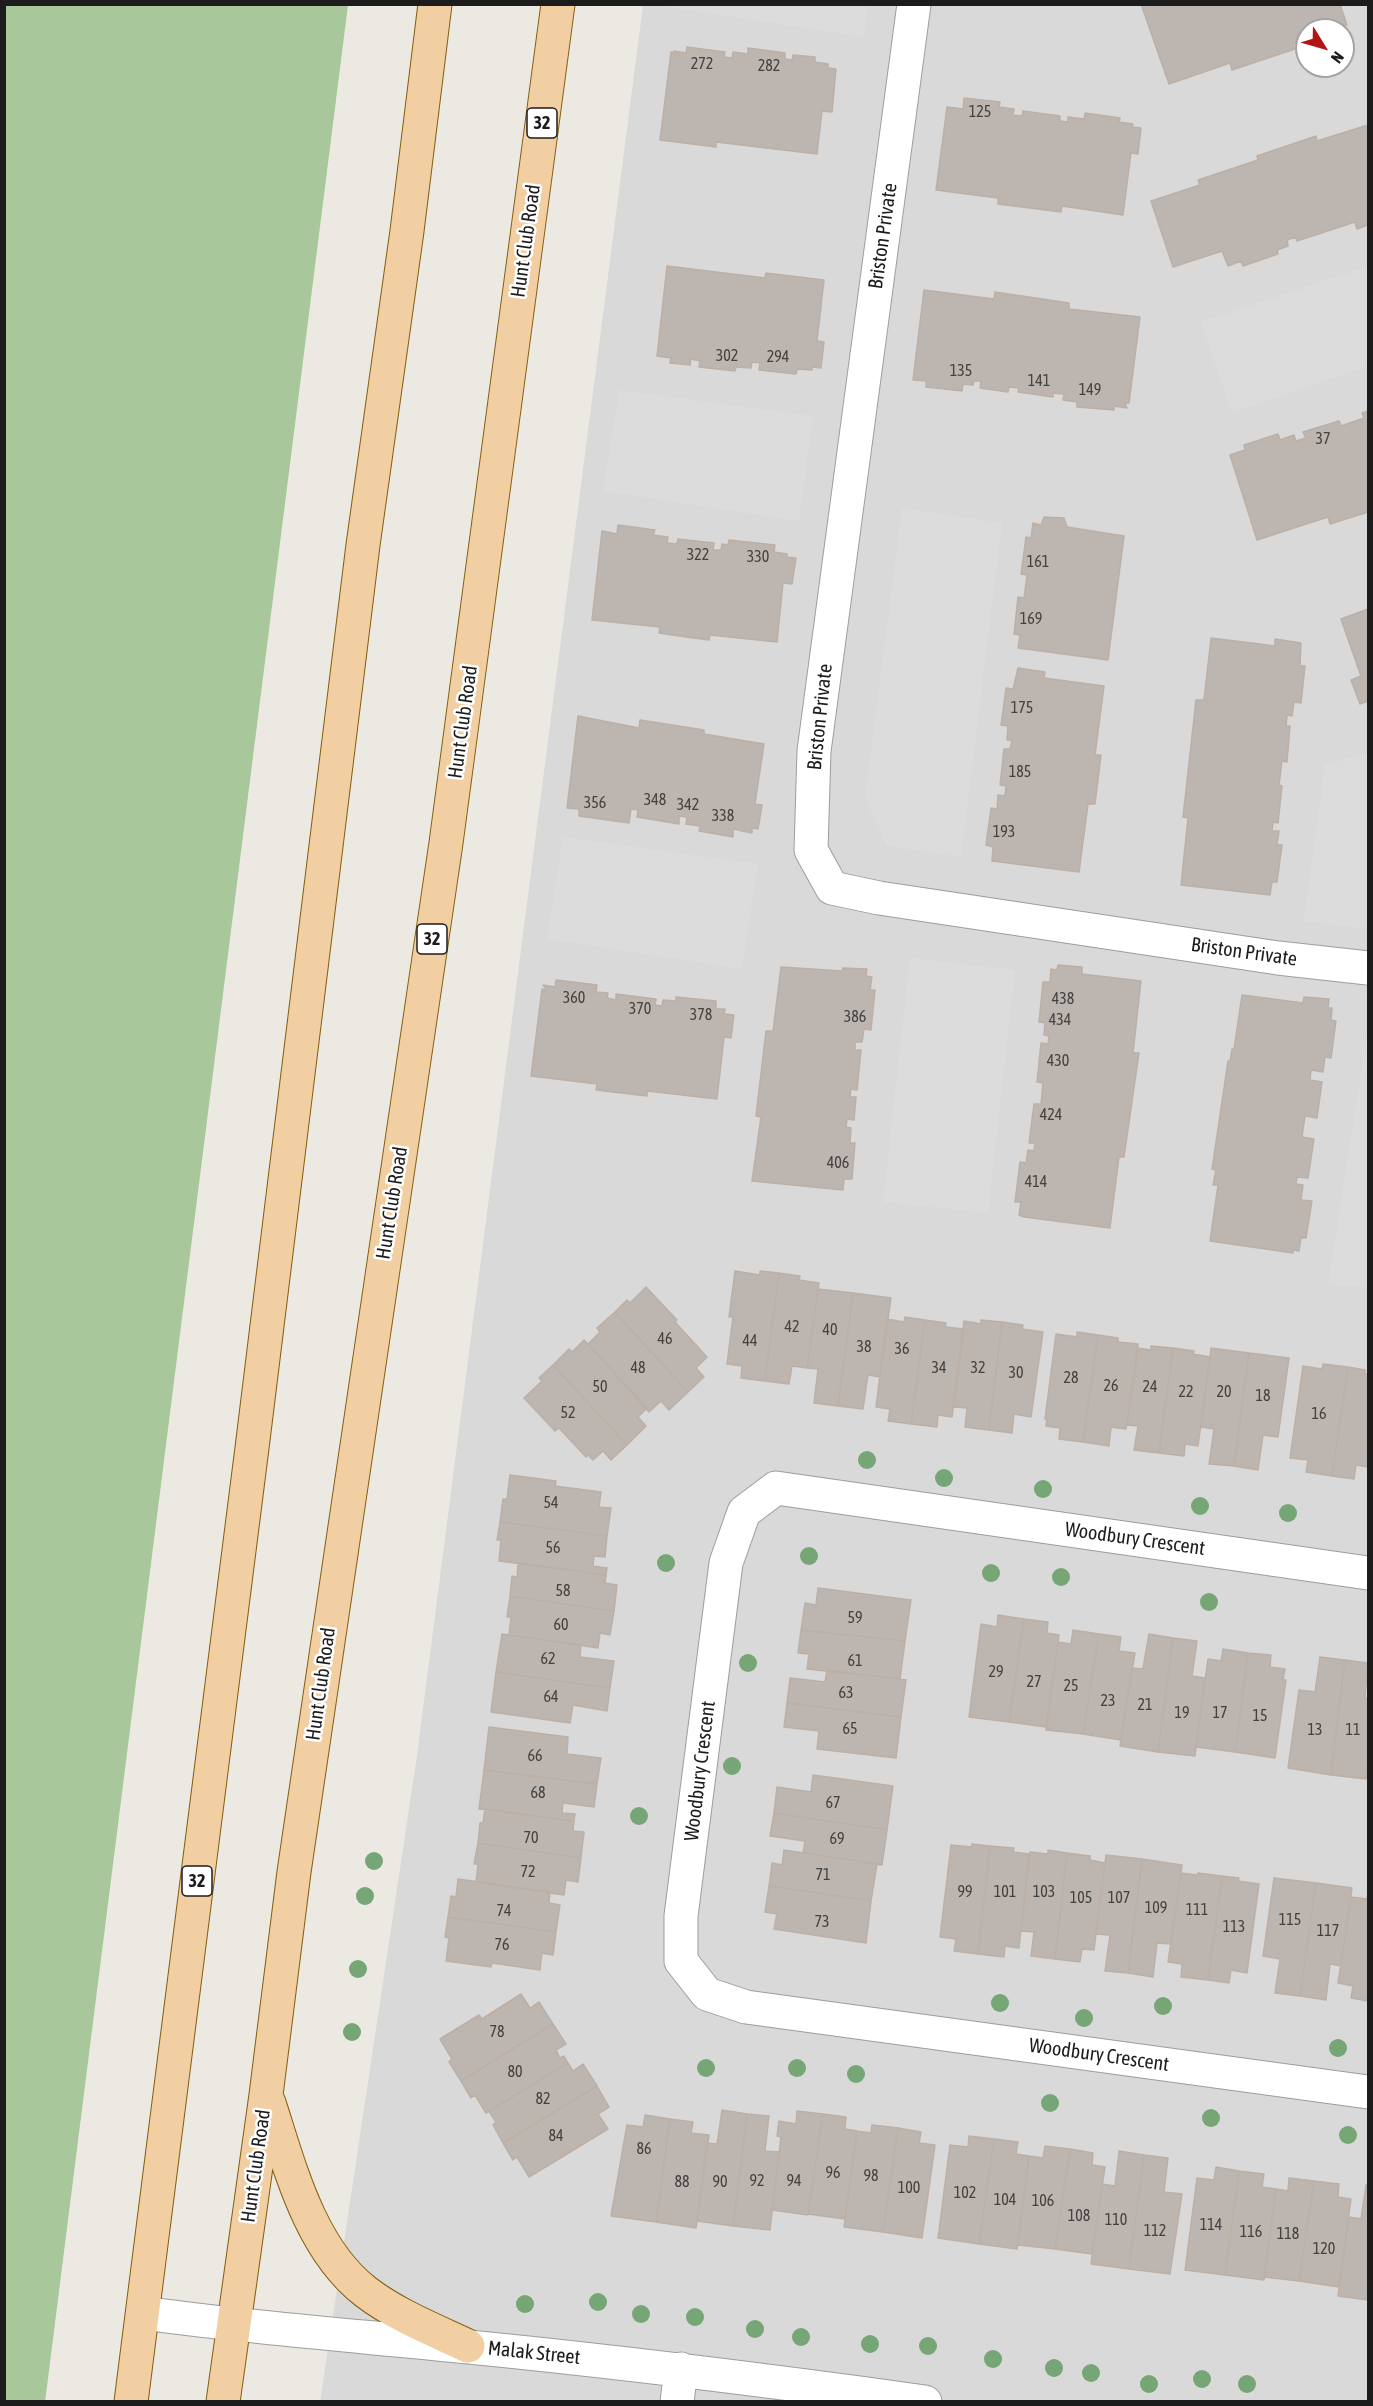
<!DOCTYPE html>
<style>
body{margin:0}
#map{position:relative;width:1373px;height:2406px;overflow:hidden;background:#ece9e2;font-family:"Asap Condensed",sans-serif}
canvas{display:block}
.frame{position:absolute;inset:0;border:6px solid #1c1c1c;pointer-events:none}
.north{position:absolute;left:1295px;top:18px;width:60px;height:60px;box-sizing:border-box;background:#fff;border:2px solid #a4a4a4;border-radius:50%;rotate:127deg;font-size:16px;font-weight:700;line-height:24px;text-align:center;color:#1c1c1c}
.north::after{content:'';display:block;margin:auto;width:21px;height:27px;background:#b21515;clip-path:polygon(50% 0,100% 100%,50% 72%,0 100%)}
</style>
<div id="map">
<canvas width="1373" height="2406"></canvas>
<div class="frame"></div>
<div class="north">N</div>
</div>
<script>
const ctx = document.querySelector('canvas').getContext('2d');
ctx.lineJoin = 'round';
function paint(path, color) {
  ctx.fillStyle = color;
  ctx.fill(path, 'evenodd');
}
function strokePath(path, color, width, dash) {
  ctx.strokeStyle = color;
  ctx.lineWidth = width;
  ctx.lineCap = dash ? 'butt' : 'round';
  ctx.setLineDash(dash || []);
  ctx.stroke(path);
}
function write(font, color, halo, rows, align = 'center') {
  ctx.font = font + ' "Asap Condensed",sans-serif';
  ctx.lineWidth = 5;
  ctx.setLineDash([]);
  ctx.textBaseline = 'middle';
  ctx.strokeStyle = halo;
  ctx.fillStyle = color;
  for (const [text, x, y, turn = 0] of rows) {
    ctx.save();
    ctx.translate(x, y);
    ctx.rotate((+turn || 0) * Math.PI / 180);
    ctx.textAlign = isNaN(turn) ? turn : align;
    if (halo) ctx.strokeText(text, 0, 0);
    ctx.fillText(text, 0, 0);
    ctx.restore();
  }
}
const residential = new Path2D(`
 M643 5H1368V2401L320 2402 417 1755ZM1307 30H1343V66H1307Z`);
const forest = new Path2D(`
 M5 4 348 5 45 2402 4 2401Z`);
const parking = new Path2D(`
 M668 5V4L868 5 864 37 668 7Z
 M1368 266V366L1232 413 1201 322Z
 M619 390 813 416 799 521 603 491Z
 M902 508 1002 523 961 857 887 846 865 798Z
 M1368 753V929L1304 921 1325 765Z
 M563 837 758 864 742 969 547 939Z
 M910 958 1015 970 988 1213 883 1202Z
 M1368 1029V1288L1328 1284Z`);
const building = new Path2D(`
 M1141 4H1340L1347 25 1333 30H1307V39L1293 44 1295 49 1232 70 1230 63 1169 84Z
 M687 47 725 52 724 57 732 58 733 52 748 54V48L785 53V59L792 60 793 55 815 57V62L828 64V68L836 69 832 112 822 111 817 154 716 142V147L660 140 671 52 679 54 674 51 686 53Z
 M964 98 1000 102 999 107 1014 109 1013 115 1022 116 1023 111 1060 116V121L1068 122V117L1084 119 1085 113 1120 118 1119 122 1133 124 1132 127 1141 128 1138 154 1131 153 1123 215 1062 206 1061 212 998 204V198L936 190 947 107 963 109Z
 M1368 125V225L1357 229 1355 222 1297 241 1296 237 1287 240 1288 246 1277 250 1278 254 1243 266 1241 261 1228 266 1222 251 1173 267 1151 201 1200 185 1198 180 1258 160 1257 156 1316 136 1317 141Z
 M667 266 765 278 766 273 824 280 817 341 824 342 821 368 812 367V370L797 369 796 374 759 370 760 363 752 362 751 368 736 367 735 371 699 367 700 361 691 359 690 365 670 363 671 358 657 356Z
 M924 290 994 299 995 292 1069 303V309L1140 317 1129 403H1125L1127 408 1114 406V410L1077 407V402L1063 400 1064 394 1053 393V397L1018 392 1019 388 1009 387 1008 392 980 388 981 381H974L973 385 963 384 962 391 926 387V381L913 380Z
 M1368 411V512L1330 524 1328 517 1257 540 1230 455 1245 450 1244 445 1278 434 1280 440 1294 435 1296 441 1306 438 1303 432 1339 421 1341 426 1364 418 1362 413Z
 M1044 517 1064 518 1067 527 1124 536 1108 660 1018 648 1020 635 1014 634 1018 597 1024 598 1027 575 1021 574 1026 537 1031 538 1033 523 1041 525Z
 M618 525 655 530 653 535 668 537 667 543 677 544 678 539 714 543 713 550H721L722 544 728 545 729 540 775 545 774 552 787 554V557L796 558 792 584 783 583 777 642 710 635 709 640 686 637 659 633 660 627 592 620 602 531 617 534Z
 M1368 609V703V701L1360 704 1351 680 1361 676 1341 619Z
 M1211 638 1275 646V639L1301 643 1300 666H1305L1301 703 1294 702 1292 716 1287 715 1286 726H1290L1287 762 1282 761 1279 785 1282 786 1278 823 1273 822 1272 831H1279L1277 845H1282L1277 882H1272L1270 895 1181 885 1188 818 1183 817 1196 700H1204Z
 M1018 668 1045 672 1044 678 1104 686 1095 755H1101L1095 804H1088L1079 872 992 861 993 847 986 845 991 808 997 809 998 795 1005 796 1006 786 1000 785 1004 749H1010L1012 740H1007L1008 726 1001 725 1006 688 1013 689Z
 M578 716 639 728 640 720 704 730V734L764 744 755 804 762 805 758 829 752 828V833L733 829V837L699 831 700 826 686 824 687 817 679 816V824L637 817 638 810 631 809 629 823 579 816V809L567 808Z
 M1058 965 1082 967V974L1141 981 1133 1053H1139L1124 1157H1119L1110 1228 1024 1217 1019 1215 1021 1202H1015L1020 1162 1026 1163 1028 1150 1034 1151 1035 1143H1029L1034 1104H1041L1043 1083 1037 1082 1041 1043 1048 1044 1049 1036 1044 1035 1045 1023 1039 1022 1043 982H1050L1051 969 1057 970Z
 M781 967 842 971 843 968 867 969 866 976 872 977 870 990H875L871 1030 864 1029 862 1042H855V1050H861L857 1090 851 1089 850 1097H856L854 1120 847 1119 846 1127 851 1128 850 1143H855L852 1179H844L843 1190 752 1181 761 1117 756 1116 766 1031H773Z
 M556 980 597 985 596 992 608 993 607 998 616 1000V994L656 999 655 1005 662 1006 663 1000 676 1001V997L716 1001V1009H725L724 1014 734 1015 731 1038 724 1037 717 1099 647 1091V1096L596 1090 597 1084 531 1076 542 989 547 990 543 985 555 987Z
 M1242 995 1303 1003 1304 997 1329 999 1328 1008H1332L1331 1020 1336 1021 1331 1058 1325 1057 1323 1072 1311 1070 1310 1080 1322 1082 1317 1118 1305 1116 1302 1137 1314 1139 1308 1178 1297 1177 1296 1184 1303 1185 1301 1200 1312 1201 1306 1238H1301L1299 1251 1293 1250V1253L1210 1241 1218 1185H1213L1216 1170 1212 1169 1228 1061H1230L1232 1049H1234Z
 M735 1271 760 1275V1271L779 1273 765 1381 741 1378 742 1366 727 1364 733 1317H729Z
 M779 1273 800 1276 799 1280 819 1283 807 1368 792 1366 789 1384 765 1381Z
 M646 1287 677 1320 675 1322 707 1357 696 1368 704 1377 688 1392 615 1312 627 1300 630 1303Z
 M818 1289 853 1293 838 1406 814 1403 818 1369 807 1368Z
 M853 1293 891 1298 880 1377 868 1375 863 1409 838 1406Z
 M615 1312 688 1392 669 1410 661 1401 649 1412 588 1344 600 1332 597 1328Z
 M905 1317 925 1320 911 1424 888 1421 890 1409 876 1407 887 1319 904 1322Z
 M925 1320 946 1323 945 1327 964 1329 952 1417 938 1415 937 1427 911 1424Z
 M981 1320 1002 1322 989 1430 965 1427 967 1408 953 1407 964 1321 981 1324Z
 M1002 1322 1023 1325 1022 1329 1043 1332 1031 1417 1014 1414 1012 1433 989 1430Z
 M1077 1332 1098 1335 1083 1442 1059 1439 1060 1428 1046 1426 1047 1419H1045L1056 1334 1077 1337Z
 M1098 1335 1118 1338V1342L1138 1344 1126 1429 1111 1427 1109 1446 1083 1442Z
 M584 1340 647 1408 638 1417 646 1426 627 1445 553 1365 569 1349 572 1352Z
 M1151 1346 1173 1348 1159 1453 1134 1450 1138 1426 1127 1425 1138 1348 1151 1350Z
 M1173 1348 1194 1351 1193 1354 1210 1357 1198 1446 1185 1444 1184 1456 1159 1453Z
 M1211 1348 1249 1353 1234 1466 1209 1464 1214 1429 1201 1427Z
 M1249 1353 1289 1358 1278 1437 1263 1435 1258 1470 1234 1466Z
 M1323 1364 1348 1367 1332 1476 1306 1472 1308 1460 1290 1458 1303 1366 1322 1369Z
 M553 1365 627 1445 611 1460 603 1451 593 1460 588 1455 586 1457 559 1428 555 1431 524 1398 542 1381 539 1378Z
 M1348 1367 1365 1370V1374H1368V1467L1356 1465 1354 1479 1332 1476Z
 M510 1475 556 1481 555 1486 601 1492 599 1507 611 1508 607 1536 500 1522 503 1499H507Z
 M500 1522 607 1536 605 1557 594 1556 593 1566 607 1568 606 1575 499 1561 501 1540H497Z
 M518 1563 606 1575 605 1583 617 1585 614 1611 510 1596 512 1576 517 1577Z
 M818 1588 911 1600 905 1641 801 1630 805 1603 816 1605Z
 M510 1596 614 1611 610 1635 600 1633 598 1648 509 1635 511 1617H507Z
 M998 1615 1024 1619 1009 1722 969 1717 981 1624 997 1627Z
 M1024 1619 1048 1622 1047 1633 1059 1635 1046 1727 1009 1722Z
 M801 1630 905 1641 900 1679 807 1669 809 1654 798 1653Z
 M1073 1630 1099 1634 1083 1734 1046 1730 1058 1642 1071 1644Z
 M502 1634 581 1645 580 1657 614 1661 610 1688 496 1672Z
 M1099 1634 1121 1637 1119 1651 1135 1653 1121 1740 1083 1734Z
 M1149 1634 1173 1638 1158 1752 1120 1746 1132 1668 1143 1669Z
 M1173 1638 1197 1641 1192 1676 1205 1678 1195 1756 1158 1752Z
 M1223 1649 1248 1653 1235 1752 1196 1747 1208 1659 1221 1661Z
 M1248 1653 1271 1655 1270 1667 1285 1669 1283 1680H1286L1275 1758 1235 1752Z
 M1320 1657 1345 1660 1331 1775 1288 1768 1299 1690 1315 1692Z
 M1345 1660 1368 1663 1365 1698 1368 1699V1761L1366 1779 1331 1775Z
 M827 1670 906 1680 901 1717 787 1703 790 1678 825 1682Z
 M496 1672 610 1688 607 1711 573 1705 570 1723 491 1712Z
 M787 1703 901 1717 896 1758 817 1749 819 1731 784 1727Z
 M489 1727 568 1737 567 1754 601 1758 597 1784 484 1770Z
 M484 1770 597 1784 594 1807 563 1803 562 1813 575 1814 574 1821 479 1809Z
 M813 1775 893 1786 887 1830 774 1813 777 1787 811 1792Z
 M485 1809 574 1821 573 1831 584 1832 581 1858 478 1843 480 1823H483Z
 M774 1813 887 1830 882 1865 803 1853 805 1841 770 1836Z
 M478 1843 581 1858 578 1882 566 1880 564 1895 476 1882 478 1864H474Z
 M972 1844 990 1846 978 1954 954 1951 956 1939 940 1937 951 1845 972 1847Z
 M990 1846 1014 1848 1013 1852 1029 1854 1019 1948 1005 1946 1004 1957 978 1954Z
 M784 1850 877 1864 871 1901 769 1886 772 1863 782 1865Z
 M1048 1850 1067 1853 1055 1959 1031 1956 1034 1932 1021 1931 1030 1852 1048 1854Z
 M1067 1853 1090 1856V1860L1105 1863 1094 1950 1082 1949 1080 1962 1055 1959Z
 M1106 1855 1142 1859 1128 1973 1105 1971 1110 1935 1096 1934Z
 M1142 1859 1182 1865 1171 1944 1157 1943 1153 1977 1128 1973Z
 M1181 1873 1197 1875 1198 1873 1222 1876 1208 1980 1181 1977 1182 1964 1168 1962Z
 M1222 1876 1239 1878 1238 1881 1259 1884 1247 1973 1231 1970 1229 1983 1208 1980Z
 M1274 1878 1316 1883 1300 1996 1275 1993 1280 1959 1263 1956Z
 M458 1879 550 1892 549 1903 560 1905 556 1932 448 1917 451 1896 456 1897Z
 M1316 1883 1352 1888 1341 1966 1330 1964 1326 2000 1300 1996Z
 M769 1886 871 1901 866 1943 774 1929 777 1914 765 1912Z
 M1368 1894V2001L1351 1998 1353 1986 1338 1983 1351 1897 1367 1899Z
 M448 1917 556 1932 553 1955 542 1953 540 1970 492 1963 491 1967 446 1961 449 1938 445 1937Z
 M521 1994 530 2008 539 2002 553 2024 461 2081 449 2062 452 2059 440 2039 479 2015 482 2019Z
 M553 2024 566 2044 556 2050 560 2058 564 2056 568 2063 486 2113 475 2095 471 2098 461 2081Z
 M568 2063 573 2071 583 2064 597 2086 503 2143 493 2125 496 2122 489 2111Z
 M597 2086 609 2107 598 2114 608 2129 529 2177 517 2157 513 2160 503 2143Z
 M722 2110 747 2114 733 2226 697 2221 707 2143 717 2144Z
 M797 2111 823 2114 808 2215 772 2210 781 2137 777 2136 779 2121 796 2124Z
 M747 2114 769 2116 765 2151 779 2152 770 2230 733 2226Z
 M823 2114 846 2117 845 2129 857 2131 845 2219 808 2214Z
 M645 2115 670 2119 656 2222 611 2216 627 2125 643 2127Z
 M670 2119 693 2122 691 2133 709 2135 696 2228 656 2222Z
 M872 2125 898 2128 883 2232 844 2227 857 2131 871 2133Z
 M898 2128 921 2132 919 2143 935 2145 922 2238 883 2232Z
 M969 2136 994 2139 979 2244 938 2238 950 2145 968 2147Z
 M994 2139 1018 2142 1016 2154 1029 2156 1017 2249 979 2244Z
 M1045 2146 1070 2149 1055 2249 1018 2245 1029 2156 1043 2158Z
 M1070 2149 1093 2153 1092 2165 1105 2167 1092 2254 1055 2249Z
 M1119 2151 1144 2155 1129 2269 1091 2264 1102 2184 1115 2186Z
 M1144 2155 1168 2158 1164 2192 1182 2194 1170 2274 1129 2269Z
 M1216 2167 1239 2171 1225 2275 1185 2270 1197 2178 1214 2180Z
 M1239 2171 1264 2174 1262 2187 1276 2189 1264 2280 1225 2275Z
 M1289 2178 1314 2181 1299 2281 1264 2277 1276 2189 1288 2191Z
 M1314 2181 1339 2184 1338 2197 1351 2199 1339 2287 1299 2281Z
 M1366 2185H1368V2300L1338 2296 1349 2217 1361 2219Z`);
const minor = new Path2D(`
 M914 4 814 751 811 850 832 888 879 898 1278 958 1368 968
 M1368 1573 776 1488 744 1512 726 1563 681 1916V1961L707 1994 746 2007 1368 2092
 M143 2313C251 2328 360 2336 469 2347 621 2362 773 2381 925 2402
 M677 2402 681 2369`);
const major = new Path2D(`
 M269 2103C290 2168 310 2249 366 2292 396 2315 434 2330 468 2346
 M131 2402 252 1448 363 545 407 231 435 4
 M223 2402 266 2095 294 1872 446 843 558 4`);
const trees = [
 [867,1460],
 [944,1478],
 [1043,1489],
 [1200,1506],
 [1288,1513],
 [809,1556],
 [666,1563],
 [991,1573],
 [1061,1577],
 [1209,1602],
 [748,1663],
 [732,1766],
 [639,1816],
 [374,1861],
 [365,1896],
 [358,1969],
 [1000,2003],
 [1163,2006],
 [1084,2018],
 [352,2032],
 [1338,2048],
 [706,2068],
 [797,2068],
 [856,2074],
 [1050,2103],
 [1211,2118],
 [1348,2135],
 [598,2302],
 [525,2304],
 [641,2314],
 [695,2317],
 [755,2329],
 [801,2337],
 [870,2344],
 [928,2346],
 [993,2359],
 [1054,2368],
 [1091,2373],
 [1202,2379],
 [1149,2384],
 [1247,2384]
];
const numberNames = [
 ["272",702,64],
 ["282",769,66],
 ["125",980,112],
 ["302",727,356],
 ["294",778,357],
 ["135",961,371],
 ["141",1039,381],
 ["149",1090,390],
 ["37",1323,439],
 ["322",698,555],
 ["330",758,557],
 ["161",1038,562],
 ["169",1031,619],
 ["175",1022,708],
 ["185",1020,772],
 ["348",655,800],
 ["356",595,803],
 ["342",688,805],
 ["338",723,816],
 ["193",1004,832],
 ["360",574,998],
 ["438",1063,999],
 ["370",640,1009],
 ["378",701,1015],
 ["386",855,1017],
 ["434",1060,1020],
 ["430",1058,1061],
 ["424",1051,1115],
 ["406",838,1163],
 ["414",1036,1182],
 ["42",792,1327],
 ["40",830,1330],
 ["46",665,1339],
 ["44",750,1341],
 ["38",864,1347],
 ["36",902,1349],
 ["48",638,1368],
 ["34",939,1368],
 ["32",978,1368],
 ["30",1016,1373],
 ["28",1071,1378],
 ["26",1111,1386],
 ["50",600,1387],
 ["24",1150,1387],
 ["22",1186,1392],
 ["20",1224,1392],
 ["18",1263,1396],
 ["52",568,1413],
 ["16",1319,1414],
 ["54",551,1503],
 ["56",553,1548],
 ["58",563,1591],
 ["59",855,1618],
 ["60",561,1625],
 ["62",548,1659],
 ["61",855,1661],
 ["29",996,1672],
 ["27",1034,1682],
 ["25",1071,1686],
 ["63",846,1693],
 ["64",551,1697],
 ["23",1108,1701],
 ["21",1145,1705],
 ["19",1182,1713],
 ["17",1220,1713],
 ["15",1260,1716],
 ["65",850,1729],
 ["13",1315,1730],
 ["11",1353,1730],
 ["66",535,1756],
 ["68",538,1793],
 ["67",833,1803],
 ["70",531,1838],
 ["69",837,1839],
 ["72",528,1872],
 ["71",823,1875],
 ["99",965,1892],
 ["101",1005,1892],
 ["103",1044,1892],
 ["105",1081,1898],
 ["107",1119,1898],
 ["109",1156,1908],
 ["111",1197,1910],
 ["74",504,1911],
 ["115",1290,1920],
 ["73",822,1922],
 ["113",1234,1927],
 ["117",1328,1931],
 ["76",502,1945],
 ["78",497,2032],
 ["80",515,2072],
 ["82",543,2099],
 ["84",556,2136],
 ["86",644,2149],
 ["96",833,2173],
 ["98",871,2176],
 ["92",757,2181],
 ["94",794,2181],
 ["88",682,2182],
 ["90",720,2182],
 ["100",909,2188],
 ["102",965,2193],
 ["104",1005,2200],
 ["106",1043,2201],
 ["108",1079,2216],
 ["110",1116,2220],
 ["114",1211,2225],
 ["112",1155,2231],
 ["116",1251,2232],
 ["118",1288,2234],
 ["120",1324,2249]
];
const shields = [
 [542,123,30],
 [432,939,30],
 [197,1881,30]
];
const shieldNames = [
 ["32",542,123],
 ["32",432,939],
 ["32",197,1881]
];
const streetNames = [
 ["Briston Private",883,236,-82],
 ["Hunt Club Road",526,241,-82],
 ["Briston Private",820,717,-84],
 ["Hunt Club Road",463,722,-82],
 ["Briston Private",1244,952,8],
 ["Hunt Club Road",392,1203,-81],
 ["Woodbury Crescent",1135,1539,8],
 ["Hunt Club Road",321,1684,-82],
 ["Woodbury Crescent",700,1771,-83],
 ["Woodbury Crescent",1099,2055,8],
 ["Hunt Club Road",256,2166,-82],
 ["Malak Street",534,2353,6]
];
paint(residential, '#dad9d9');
paint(forest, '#a8c79b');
paint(parking, '#dcdcdc');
paint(building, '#bcb5b0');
strokePath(building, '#bcb0a6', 1.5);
strokePath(minor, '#9d9d9d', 35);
strokePath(major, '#845e0f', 35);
strokePath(minor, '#fff', 33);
strokePath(major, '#f1cfa2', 33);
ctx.fillStyle = '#76a576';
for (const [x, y] of trees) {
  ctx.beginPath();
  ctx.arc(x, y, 9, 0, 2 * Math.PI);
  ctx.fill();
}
write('16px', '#444241', null, numberNames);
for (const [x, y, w] of shields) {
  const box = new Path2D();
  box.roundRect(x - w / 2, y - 15, w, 30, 4.5);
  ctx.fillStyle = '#fff';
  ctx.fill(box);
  strokePath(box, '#1c1c1c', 1.5);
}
write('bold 18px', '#1c1c1c', null, shieldNames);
write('20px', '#1c1c1c', '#fff', streetNames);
</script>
